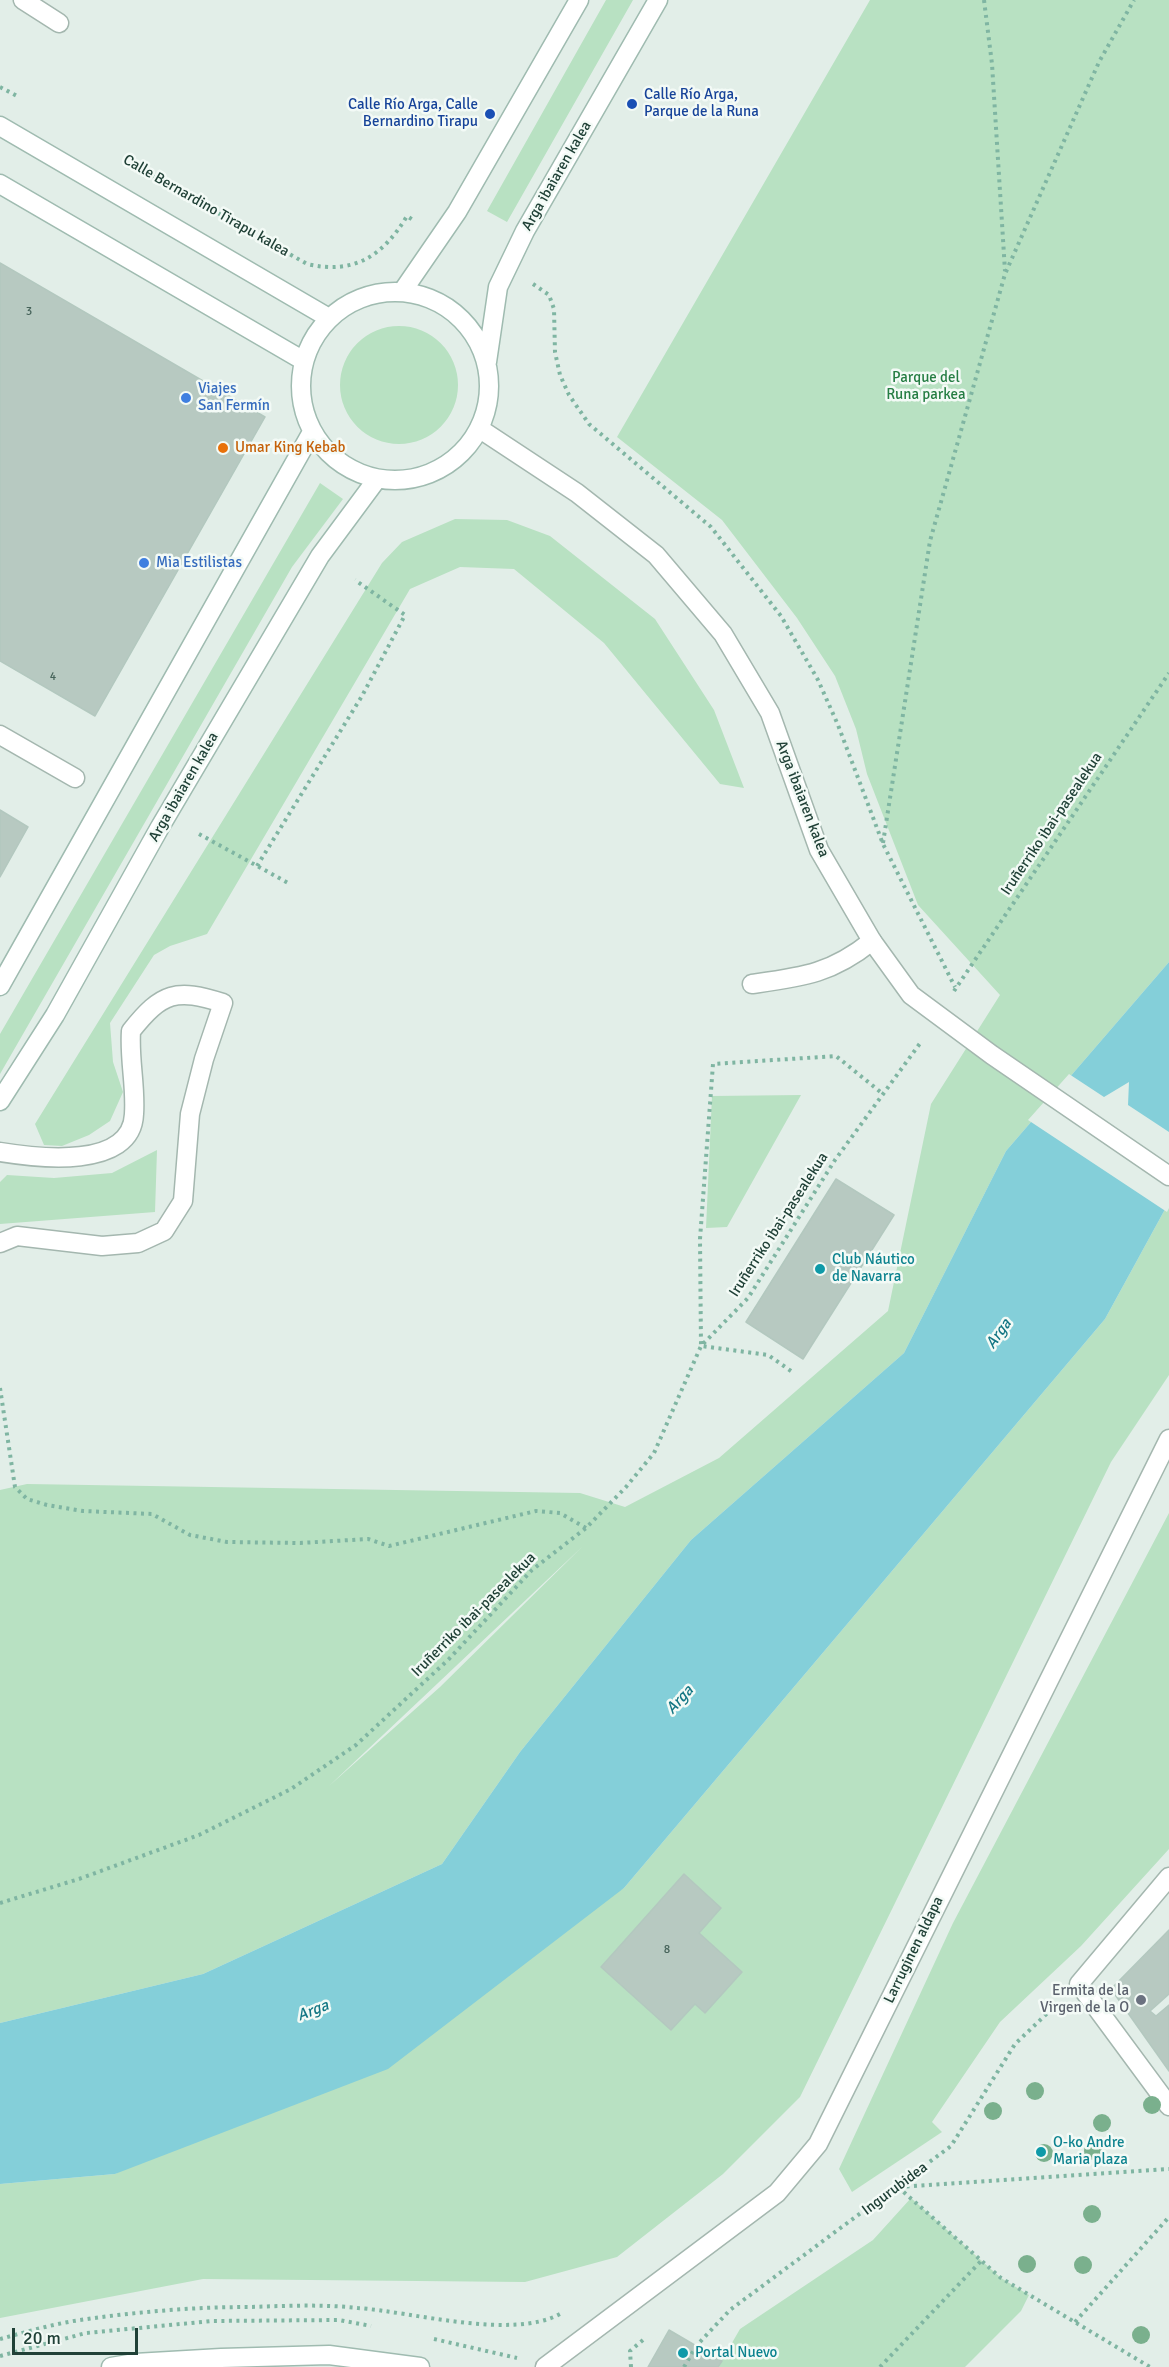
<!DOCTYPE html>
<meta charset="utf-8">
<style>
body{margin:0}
#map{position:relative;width:1169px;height:2367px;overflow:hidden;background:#e2eee8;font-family:Signika,sans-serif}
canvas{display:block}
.scale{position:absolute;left:12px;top:2328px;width:126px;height:27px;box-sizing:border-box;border:3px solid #204137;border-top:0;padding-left:8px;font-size:18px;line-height:21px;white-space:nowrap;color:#204137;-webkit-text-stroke:4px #f3faf6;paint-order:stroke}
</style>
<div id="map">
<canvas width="1169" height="2367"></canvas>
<div class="scale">20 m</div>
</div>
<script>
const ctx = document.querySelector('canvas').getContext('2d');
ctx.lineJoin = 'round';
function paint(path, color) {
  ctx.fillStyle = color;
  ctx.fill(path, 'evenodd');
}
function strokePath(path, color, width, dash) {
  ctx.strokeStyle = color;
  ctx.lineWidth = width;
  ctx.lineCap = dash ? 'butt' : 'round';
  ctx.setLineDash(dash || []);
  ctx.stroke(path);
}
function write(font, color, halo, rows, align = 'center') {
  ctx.font = font + ' Signika,sans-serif';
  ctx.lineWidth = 5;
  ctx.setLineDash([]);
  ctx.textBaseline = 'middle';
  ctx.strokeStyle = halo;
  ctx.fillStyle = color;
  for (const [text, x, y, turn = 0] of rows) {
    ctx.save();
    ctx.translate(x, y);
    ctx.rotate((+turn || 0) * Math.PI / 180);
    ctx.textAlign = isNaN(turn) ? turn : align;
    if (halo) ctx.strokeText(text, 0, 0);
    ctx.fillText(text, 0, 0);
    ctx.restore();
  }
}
const green = new Path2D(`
 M606 0H633L507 222 487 211Z
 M870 0H1169V962L1006 1151 904 1353 691 1540 520 1752 442 1864 203 1974 0 2023V1490L27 1484 580 1493 625 1507 719 1458 888 1311 931 1104 1000 995 918 905 867 774 856 729 835 676 797 618 722 520 617 437ZM583 1546 440 1687 329 1786Z
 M340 385a59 59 0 1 1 118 0a59 59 0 1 1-118 0Z
 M320 483 343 499 292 567 0 1074V1034Z
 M455 519 507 520 550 536 655 619 714 710 744 788 720 784 604 643 514 569 460 567 410 589 207 934 170 946 154 955 110 1023 113 1062 123 1092 110 1121 89 1135 62 1146 44 1145 35 1124 382 563 402 542Z
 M801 1095 727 1227 706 1228 712 1096Z
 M157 1150 155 1212 0 1224V1182L7 1175 54 1178 112 1173Z
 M1169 1202V1375L1111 1462 800 2097 723 2174 617 2257 525 2282 203 2279 0 2318V2184L115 2174 624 1888 1105 1319Z
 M1169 1513V1849L1081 1946 1000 2022 932 2122 942 2132 852 2192 839 2169 953 1923Z
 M911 2198 1001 2278 1029 2295 1021 2311 965 2367H718L740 2329 873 2240Z`);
const water = new Path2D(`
 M1169 962V1202L1105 1319 624 1888 388 2069 115 2174 0 2184V2023L203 1974 442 1864 520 1752 691 1540 904 1353 1006 1151Z`);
const pier = new Path2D(`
 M1069 1074 1104 1097 1129 1082 1128 1105 1169 1132V1208L1167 1212 1028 1120Z`);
const building = new Path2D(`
 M0 263 265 417 95 716 0 661Z
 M0 810 28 827 0 877Z
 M836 1179 894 1215 803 1359 746 1322Z
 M684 1874 721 1908 699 1933 742 1972 705 2013 695 2004 671 2030 601 1967Z
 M1169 1930V1994L1150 2011 1156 2016 1169 2005V2071L1111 1989Z
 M669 2330 722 2361 718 2367H648Z`);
const path = new Path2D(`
 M984 0 992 64 1005 271
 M0 87 19 97
 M134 165 307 264C354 275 383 256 407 216L413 220
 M533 284 549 295 554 309 555 352 560 375 569 395 589 424 711 527 781 616 818 680 838 725 883 844 955 987
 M199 834 290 884
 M883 843 930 541 1005 274 1099 62 1134 0
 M257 866 362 696 405 615 355 580
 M954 991 1169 673
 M791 1371 768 1355 701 1346 700 1239 713 1064 836 1056 883 1094
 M0 1388 15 1487 27 1499 47 1505 83 1511 152 1514 190 1535 227 1542 300 1543 368 1539 389 1546 536 1511 560 1513 586 1528
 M0 1903 79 1879 199 1835 291 1789 356 1745 449 1659 532 1570 586 1528 626 1487 654 1453 701 1346 748 1298 835 1160 921 1042
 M898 2187 1001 2278 1150 2367
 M899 2187 1169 2169
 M1075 2322 1169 2217
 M0 2339C26 2332 53 2324 80 2320 135 2312 193 2307 248 2307 284 2306 322 2304 358 2308 413 2312 512 2340 560 2314
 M434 2339 517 2358
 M0 2356 86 2333 212 2321 339 2320 371 2326
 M631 2367 630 2351 643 2340
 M684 2367 697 2345 730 2310 951 2146 1015 2044 1057 2004
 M880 2367 982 2260`);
const lane = new Path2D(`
 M23 0 59 23
 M752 984C802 977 831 974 872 941
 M0 1152C37 1158 132 1170 134 1114 136 1086 129 1059 131 1031 162 992 176 988 223 1003L204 1059 190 1114 183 1201 164 1231 138 1243 102 1246 17 1236 0 1243`);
const street = new Path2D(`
 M480 429 577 493 656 555 723 634 770 713 819 850 872 941 911 995 992 1055 1169 1176
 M0 735 75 778
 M1169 1877 1079 1984 1169 2106
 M545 2367 777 2193 818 2144 1169 1439`);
const secondary = new Path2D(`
 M0 126 329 318
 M0 184 304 361
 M301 386a94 94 0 1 1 188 0a94 94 0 1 1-188 0Z
 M402 292 457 212 579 0
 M487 362 498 287 525 231 658 0
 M0 986 312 432
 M0 1101 55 1015 160 827 320 556 377 479
 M111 2367 135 2363 221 2358 329 2355 420 2367`);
const trees = [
 [1035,2091],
 [1152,2105],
 [993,2111],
 [1102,2123],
 [1093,2151],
 [1044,2153],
 [1092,2214],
 [1027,2264],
 [1083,2265],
 [1141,2335]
];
const markers = [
 [632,104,6,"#1a4fb4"],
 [490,114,6,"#1a4fb4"],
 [186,398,6,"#3f7fe0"],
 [223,448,6,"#e8710a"],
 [144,563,6,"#3f7fe0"],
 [820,1269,6,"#0f9aa8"],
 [1141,2000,6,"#6b7280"],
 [1041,2152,6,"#0f9aa8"],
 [683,2353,6,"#0f9aa8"]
];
const numberNames = [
 ["3",29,312],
 ["4",53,677],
 ["8",667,1950]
];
const transitNames = [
 ["Calle Río Arga,",644,95],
 ["Parque de la Runa",644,112],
 ["Calle Río Arga, Calle",478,105,"right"],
 ["Bernardino Tirapu",478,122,"right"]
];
const streetNames = [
 ["Arga ibaiaren kalea",557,176,-60],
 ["Calle Bernardino Tirapu kalea",206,206,30],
 ["Arga ibaiaren kalea",184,787,-60],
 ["Arga ibaiaren kalea",802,799,69],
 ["Iruñerriko ibai-pasealekua",1052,824,-56],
 ["Iruñerriko ibai-pasealekua",779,1225,-57],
 ["Iruñerriko ibai-pasealekua",474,1615,-45],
 ["Larruginen aldapa",914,1950,-64],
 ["Ingurubidea",895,2189,-37]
];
const parkNames = [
 ["Parque del",926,378],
 ["Runa parkea",926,395]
];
const shopNames = [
 ["Viajes",198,389],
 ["San Fermín",198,406],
 ["Mia Estilistas",156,563]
];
const foodNames = [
 ["Umar King Kebab",235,448]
];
const cultureNames = [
 ["Club Náutico",832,1260],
 ["de Navarra",832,1277],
 ["O-ko Andre",1053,2143],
 ["Maria plaza",1053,2160],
 ["Portal Nuevo",695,2353]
];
const worshipNames = [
 ["Ermita de la",1129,1991],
 ["Virgen de la O",1129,2008]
];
const waterNames = [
 ["Arga",999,1334,-55],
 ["Arga",680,1700,-48],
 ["Arga",313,2011,-21]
];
paint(green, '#b8e1c2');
paint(water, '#84cfd9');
paint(pier, '#e2eee8');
paint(building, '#b7c9c1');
strokePath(building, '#b3c8bf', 1.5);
strokePath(lane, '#a4b7af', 21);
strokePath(street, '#a4b7af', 21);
strokePath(secondary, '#9fbbb0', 21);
strokePath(path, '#7fb5a2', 4, [3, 4.5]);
strokePath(lane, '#fff', 18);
strokePath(street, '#fff', 18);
strokePath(secondary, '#fff', 18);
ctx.fillStyle = '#7ab08d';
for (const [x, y] of trees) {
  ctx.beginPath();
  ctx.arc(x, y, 9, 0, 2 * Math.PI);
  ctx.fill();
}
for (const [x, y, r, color] of markers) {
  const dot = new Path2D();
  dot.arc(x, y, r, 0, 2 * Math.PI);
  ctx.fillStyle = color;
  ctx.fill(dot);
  strokePath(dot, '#f3faf6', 2);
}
write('12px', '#46635a', null, numberNames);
write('15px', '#164399', '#f3faf6', transitNames, 'left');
write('15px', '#204137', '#f3faf6', streetNames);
write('15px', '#257d43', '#f3faf6', parkNames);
write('15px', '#366cbe', '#f3faf6', shopNames, 'left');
write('15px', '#c56008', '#f3faf6', foodNames, 'left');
write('15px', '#0d838f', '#f3faf6', cultureNames, 'left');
write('15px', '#5b616d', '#f3faf6', worshipNames, 'right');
write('italic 16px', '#137684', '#f3faf6', waterNames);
</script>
